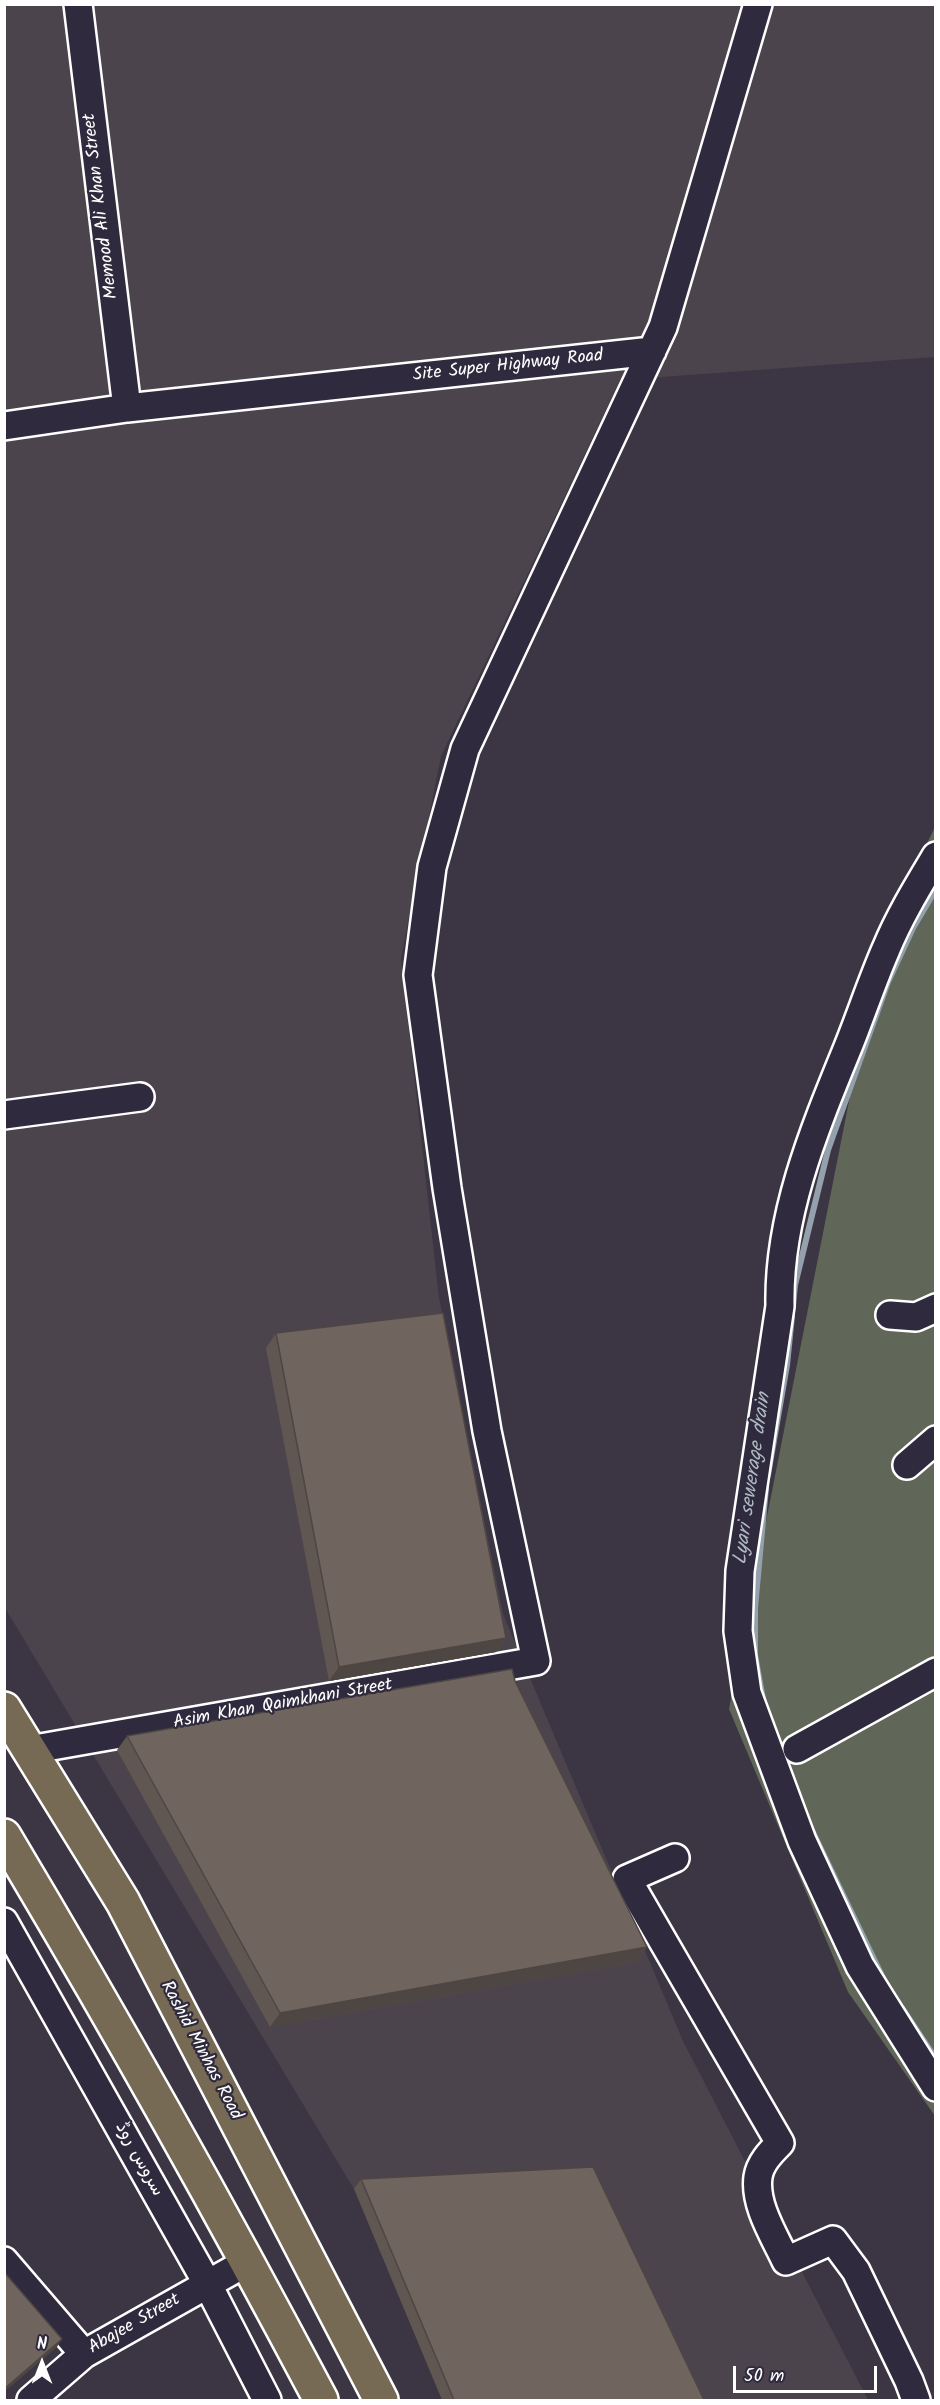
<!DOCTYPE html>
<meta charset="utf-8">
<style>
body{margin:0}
#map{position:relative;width:940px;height:2405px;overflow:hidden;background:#3c3644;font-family:Kalam,sans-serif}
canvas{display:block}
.frame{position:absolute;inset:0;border:6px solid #fff;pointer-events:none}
.north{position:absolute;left:12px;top:2333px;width:60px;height:60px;-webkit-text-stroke:4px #2f2a3d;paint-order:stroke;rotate:0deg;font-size:16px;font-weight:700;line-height:24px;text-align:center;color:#fff}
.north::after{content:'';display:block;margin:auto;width:21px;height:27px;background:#fff;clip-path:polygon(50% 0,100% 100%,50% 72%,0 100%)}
.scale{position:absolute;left:733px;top:2366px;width:144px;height:27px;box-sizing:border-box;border:3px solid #fff;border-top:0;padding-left:8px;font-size:18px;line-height:21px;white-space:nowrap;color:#fff;-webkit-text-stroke:4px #2f2a3d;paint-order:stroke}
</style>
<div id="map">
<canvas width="940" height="2405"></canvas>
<div class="frame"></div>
<div class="north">N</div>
<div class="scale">50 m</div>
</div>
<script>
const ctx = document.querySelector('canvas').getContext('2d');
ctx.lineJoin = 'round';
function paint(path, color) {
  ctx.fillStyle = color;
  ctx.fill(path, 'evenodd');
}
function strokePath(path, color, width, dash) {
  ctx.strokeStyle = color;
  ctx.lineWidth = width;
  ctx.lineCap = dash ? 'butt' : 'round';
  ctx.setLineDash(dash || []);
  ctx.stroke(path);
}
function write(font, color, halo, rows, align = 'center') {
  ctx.font = font + ' Kalam,"Playpen Sans Arabic",sans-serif';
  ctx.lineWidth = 4.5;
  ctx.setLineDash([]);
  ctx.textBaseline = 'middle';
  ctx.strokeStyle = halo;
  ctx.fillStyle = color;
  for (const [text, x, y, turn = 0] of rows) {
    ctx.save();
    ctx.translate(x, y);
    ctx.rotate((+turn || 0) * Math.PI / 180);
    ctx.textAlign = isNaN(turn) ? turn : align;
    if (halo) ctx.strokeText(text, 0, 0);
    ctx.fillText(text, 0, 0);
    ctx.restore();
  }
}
const built = new Path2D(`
 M5 5H935V357L620 380 441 756 401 958 439 1298 503 1614 683 2041 868 2400H458L354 2189 5 1608Z`);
const green = new Path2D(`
 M935 827V2116L848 1992 729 1709 882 934Z`);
const stream = new Path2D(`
 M793 1306 795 1285 828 1150 888 982 913 928 936 889
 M768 1475 787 1365 792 1316
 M763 1699 755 1655V1608L766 1488
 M809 1824 885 1982
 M902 2008 936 2059`);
const minor = new Path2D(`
 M78 4 127 408
 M4 426 127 408 652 351
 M936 856C918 886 899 917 886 949 872 981 861 1015 848 1047 814 1130 778 1216 780 1306L740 1571 738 1631 747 1693 802 1841 860 1966 936 2087
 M4 1115 140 1097
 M890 1315 916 1317 936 1308
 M907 1465 936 1440
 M797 1749 936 1672
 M29 1750 536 1661 487 1431 447 1188 418 975 432 867 465 749 663 327 758 4
 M675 1858 627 1879 780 2143C771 2152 760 2163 758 2177 754 2205 775 2237 786 2261L833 2240 856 2271 909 2381 916 2400
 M4 1922 207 2283 267 2400
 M4 2261 84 2354
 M31 2400 84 2354 247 2262`);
const major = new Path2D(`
 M4 1709 123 1902 381 2400
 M4 1836C115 2022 220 2209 321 2400`);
const wall = new Path2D(`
 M276 1333 506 1638 496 1652 329 1681 266 1348Z
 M515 1681 647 1947 637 1962 270 2027 117 1750 127 1736Z
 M361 2179 704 2400H442L354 2189Z`);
const shadedWall = new Path2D(`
 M506 1638 496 1652 329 1681 339 1667Z
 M647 1947 637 1962 270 2027 280 2013Z
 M62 2339 57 2347 4 2392V2389Z`);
const building = new Path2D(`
 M443 1313 506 1638 339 1667 276 1333Z
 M512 1669 515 1681 647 1947 280 2013 127 1736Z
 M593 2167 704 2400H454L361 2179Z
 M4 2272 62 2339 4 2389Z`);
const streetNames = [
 ["Memood Ali Khan Street",102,206,-97],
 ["Site Super Highway Road",508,367,-6],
 ["Asim Khan Qaimkhani Street",283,1705,-10],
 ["Rashid Minhas Road",200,2051,62],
 ["سروس روڈ",138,2160,61],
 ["Abajee Street",135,2325,-30]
];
const waterNames = [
 ["Lyari sewerage drain",754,1479,-82]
];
paint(built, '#4c444c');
paint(green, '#606658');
strokePath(stream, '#94a1ad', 6);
strokePath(minor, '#fff', 32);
strokePath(major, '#fff', 38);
strokePath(minor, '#2f2a3d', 27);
strokePath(major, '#766a54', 33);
paint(wall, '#605652');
paint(shadedWall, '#4e4642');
paint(building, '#70645f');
strokePath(building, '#4e4642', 1.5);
write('18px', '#fff', '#2f2a3d', streetNames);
write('italic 20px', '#aeb9c2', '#2f2a3d', waterNames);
</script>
